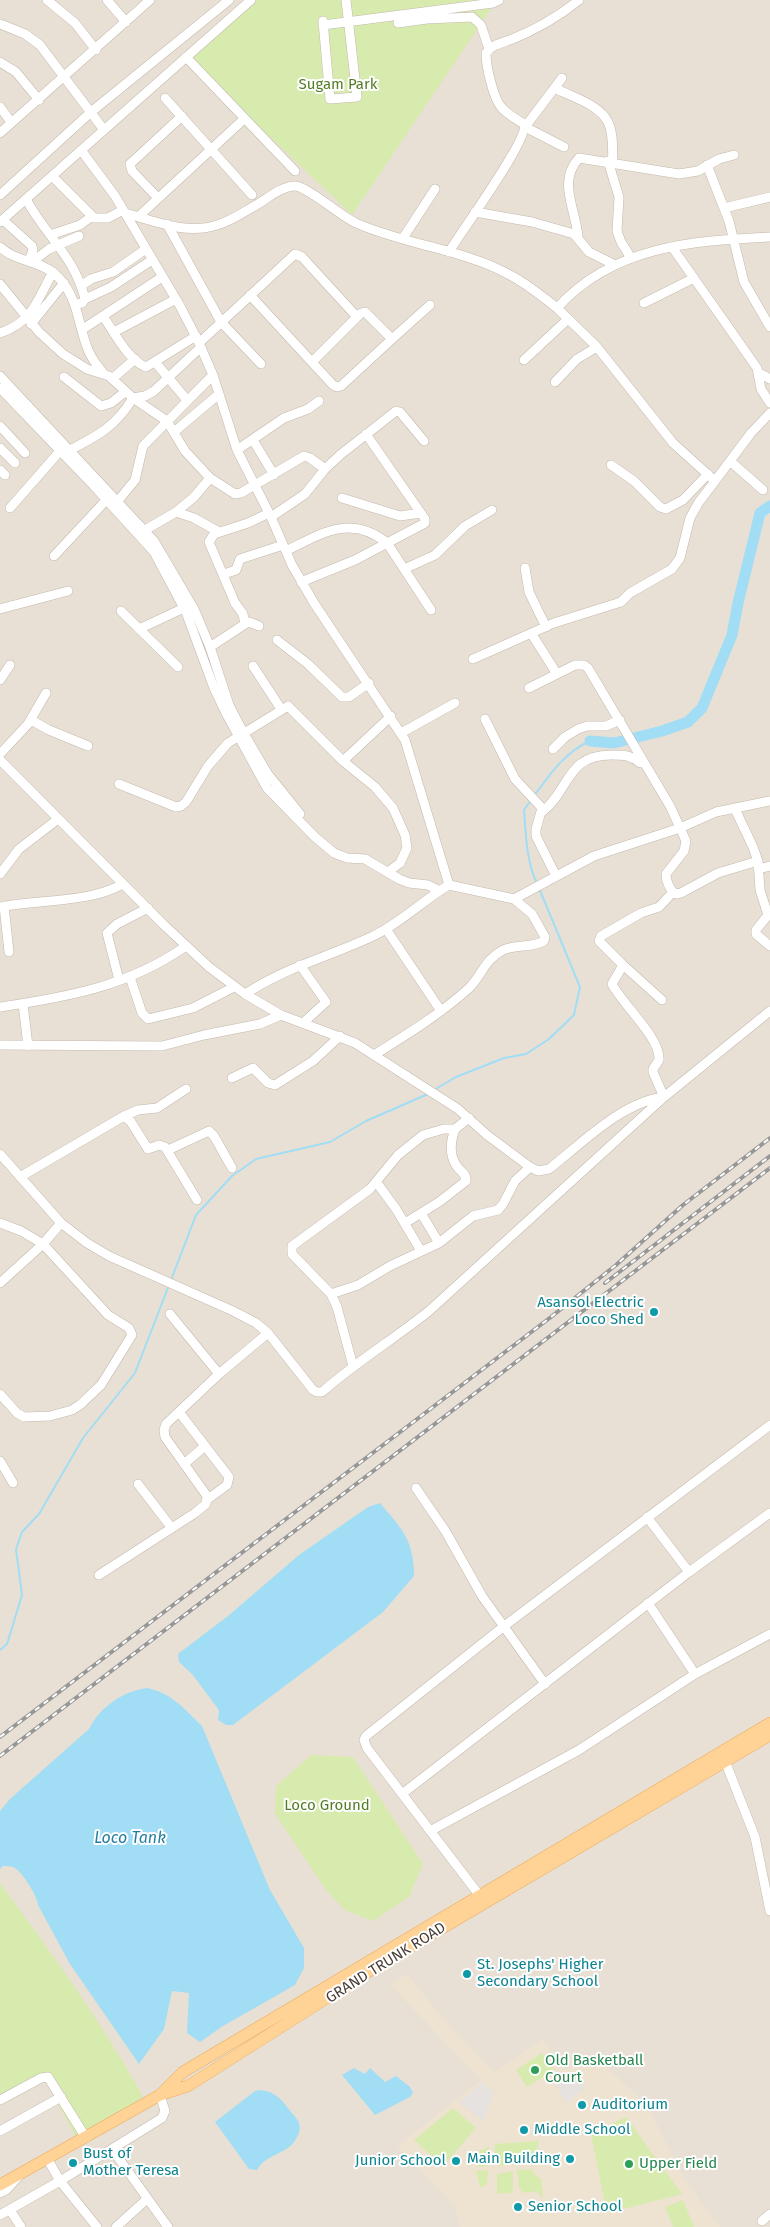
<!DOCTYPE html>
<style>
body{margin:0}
canvas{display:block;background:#f4efe7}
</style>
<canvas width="770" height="2227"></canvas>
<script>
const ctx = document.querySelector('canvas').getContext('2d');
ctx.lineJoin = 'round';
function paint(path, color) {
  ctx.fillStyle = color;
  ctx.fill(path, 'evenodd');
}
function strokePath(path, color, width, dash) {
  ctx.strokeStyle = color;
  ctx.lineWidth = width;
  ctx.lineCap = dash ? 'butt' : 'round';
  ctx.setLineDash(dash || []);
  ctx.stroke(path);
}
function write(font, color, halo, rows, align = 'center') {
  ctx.font = font + ' "Fira Sans",sans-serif';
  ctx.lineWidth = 4;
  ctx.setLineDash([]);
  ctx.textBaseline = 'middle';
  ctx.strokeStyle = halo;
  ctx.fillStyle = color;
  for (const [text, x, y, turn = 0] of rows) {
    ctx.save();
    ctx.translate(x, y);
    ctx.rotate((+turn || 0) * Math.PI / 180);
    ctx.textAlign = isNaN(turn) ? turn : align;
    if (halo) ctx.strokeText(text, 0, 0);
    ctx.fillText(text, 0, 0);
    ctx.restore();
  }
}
const residential = new Path2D(`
 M0 0H770V2227H0Z`);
const education = new Path2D(`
 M407 1974 448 2024 494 2072 543 2039 564 2070 599 2060 647 2105 685 2180 720 2227H460L455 2206 397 2146 481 2080 390 1985Z`);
const green = new Path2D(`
 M251 0H497L352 215 186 57Z
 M311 1755 353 1757 423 1864 409 1897 373 1921 345 1910 326 1890 275 1814 276 1786Z
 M0 1883C51 1952 102 2022 143 2097L76 2137 42 2075 0 2099Z
 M542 2053 554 2070 527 2087 516 2070Z
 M453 2108 476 2128 443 2166 414 2140Z
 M626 2117 682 2194 607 2213 591 2134Z
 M539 2141 537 2151 529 2163 500 2166 495 2162V2144Z
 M489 2147 488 2166 476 2167 479 2151Z
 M531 2169 536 2176 541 2179 543 2197H541L537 2191 524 2193 519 2188 517 2170Z
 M488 2170 487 2184 480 2188 476 2171Z
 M513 2171V2191L510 2193 497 2194V2174Z
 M683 2200 694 2227H673L665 2207Z`);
const parking = new Path2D(`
 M575 2075 584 2088 566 2103 554 2081Z
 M481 2083 494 2092 483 2121 460 2103Z`);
const water = new Path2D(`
 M380 1503C402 1529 414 1540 414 1576L383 1612 233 1725H226L218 1720 219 1710 192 1674 179 1662 178 1654 228 1616 299 1555 368 1507Z
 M147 1688C170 1692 186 1710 202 1726L270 1890 304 1948V1968L295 1985 223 2026 200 2042 187 2033 189 1993 172 1991 164 2029 139 2064 70 1964 38 1905C38 1897 22 1872 15 1868 11 1866 7 1866 3 1866L0 1869V1811L10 1799 89 1729C100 1707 123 1691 147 1688Z
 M354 2068 365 2074 370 2068 385 2082 396 2076 410 2087 413 2093 410 2097 375 2115 342 2075Z
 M261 2090C276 2092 282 2100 291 2112 300 2122 303 2127 296 2139 287 2155 265 2154 257 2170L249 2169 215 2122 255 2091Z`);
const stream = new Path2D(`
 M534 796C550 774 565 752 590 741
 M531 800 524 810C526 835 526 860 537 884
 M434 1090 456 1077 504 1058 526 1054 549 1039 574 1015 580 987 539 888
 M171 1280 196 1215 232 1176 256 1159 330 1142 366 1121 428 1094
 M0 1650 7 1644 22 1595 16 1549 22 1532 39 1514 83 1438 135 1373 169 1285`);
const river = new Path2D(`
 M590 741 614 743 662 731 688 722 702 708 732 635 738 603 760 513 770 506`);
const minor = new Path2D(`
 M47 0 75 23 96 50
 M107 0 126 22
 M323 21 330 99 357 97 346 0
 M398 23 427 19 472 17 481 25 489 49
 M0 24 25 34 40 45 104 130
 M323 25 493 3 499 0
 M186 57 295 171
 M0 62 16 72 39 100
 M562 78 525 127 564 147
 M555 88C571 97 599 104 608 122 614 134 612 149 613 162
 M165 98 252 195
 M0 107 11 122
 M0 133 150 0
 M81 150 115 196 180 306 199 343 213 375 237 450 271 517 292 565 314 603 405 740 449 885
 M608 161 619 197 617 231 621 242 631 258
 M707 165 729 221 744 282 770 327
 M52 176 94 218H108L123 210
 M0 195 91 112 229 0
 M158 198 132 171 130 164 182 116
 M26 199C45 235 75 257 85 299L82 303 76 304
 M724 208 770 197
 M475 212 532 222 574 234 589 252 613 264
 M125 213C154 221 187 235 217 225 232 221 245 211 258 204 268 198 282 186 295 186 307 186 340 216 356 223 405 245 463 249 510 275 527 284 542 296 557 308
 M138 217 244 119
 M3 220 32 246 33 250 29 261
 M0 222 251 0
 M167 224 221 322 261 364
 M50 235 80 225 92 216
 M578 237C576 209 557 182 579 158L679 174 698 171 719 159 734 155
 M770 237C691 241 613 246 557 308L597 347 673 443 715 481 751 433 770 413
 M403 238 435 189
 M0 247C16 262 39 260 55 274 78 295 77 321 87 347 90 357 97 365 103 373
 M672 247 757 368 761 389 770 403
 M449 252C460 233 530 138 524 124 516 119 507 114 501 107 493 97 486 66 486 53 492 45 501 43 510 40 535 30 558 17 579 0
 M32 262 49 249 79 236
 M0 284 39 332 63 354 87 369 109 376 133 398 167 421 185 451 210 478
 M81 286 91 279 113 272 146 249
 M250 295 333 385 337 387 341 386 392 339 365 312 361 313 312 362
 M85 299 111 287 152 260
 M644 303 694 278
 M103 316C114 332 127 359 146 367L196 336
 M31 324 64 283
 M83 329 162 277
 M114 332 176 299
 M0 333C33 322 37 300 53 272
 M392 339 430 305
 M199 343 295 254 302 257 357 317
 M524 360 568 319
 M155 362 187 400
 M759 373 770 379
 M0 376 154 541 194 609 210 647 229 705 243 732 267 773 300 814
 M64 377 101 406 111 403 125 392
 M112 379 135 359
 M555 382 577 359 597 347
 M0 388 94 486 154 552 186 612 214 688 226 713 267 788 315 837 334 853 347 858 365 859 399 879 409 883 428 885 440 891
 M0 426 25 453
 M174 432 219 394
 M253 440 274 475
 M0 448 15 463
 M70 450C99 435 116 426 133 398L145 396 154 391 201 347
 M237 450 284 418 308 409 319 401
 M730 461 763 490
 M611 465 634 481 660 507 666 509 683 500 708 474
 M0 470 5 475
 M342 498 400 516 421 513
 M117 502 135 480 143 446 213 375
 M10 508 60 451
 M176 512 194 518 219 532
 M271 517 305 494 325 469 340 455 396 411 400 412 424 441
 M145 530 176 512 194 497 210 478 235 494 241 493 304 456 310 458 325 469
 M286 551C322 533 351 514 387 543L431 610
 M54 556 110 496
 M525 568 529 592 546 627
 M404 569 435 555 465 526 492 510
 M224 574 236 570 240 559 283 545
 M301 582 355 560 425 523V519L366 434
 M0 609 68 591
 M121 611 178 667
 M245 624 243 614 235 603 209 542 214 534 248 523 269 513
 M139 629 184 608
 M531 633 557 674
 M277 640 308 664 342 697H349L369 683
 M210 647 245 624 249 622 259 626
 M473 659 554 623 621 602 630 593 672 569 680 558 690 518 699 502 715 481
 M253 666 281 709
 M0 680 10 665
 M529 688 575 665H584L588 668 670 806 686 841 684 851 666 874C666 881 670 891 676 894L681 893 718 873 758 861
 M485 719 515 779 542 808 536 829V836L556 876
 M31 720 49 730 88 746
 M401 733 455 703
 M553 749 565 737 578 729 587 726H606L620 720
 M0 754 28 724 46 693
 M0 760 164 925 209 967 245 994
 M343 761 391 716
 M119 784 176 807 181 806 186 802 208 766 228 743 288 706 343 761 375 787 393 808 405 835 407 848 400 863 388 872
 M735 809 753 847 758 861 760 890 768 915 756 930V934L770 946
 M542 812C570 790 566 755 611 755 624 755 631 755 640 763
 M758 869 770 866
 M0 874 19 849 58 819
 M4 906 9 952
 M0 907C32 901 66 902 97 894 106 892 115 888 123 884
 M386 929 441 1011
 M300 965 326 1002 303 1023
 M623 965 662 1000
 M130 977 142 1013 148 1019 193 1008 234 987
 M119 980 107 933 117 924 148 908
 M23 1004 28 1046
 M0 1007C68 997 129 986 186 946
 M281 1015 245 994C288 966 329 957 373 936 401 923 423 900 449 885L514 899 594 856 680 828 716 812 770 801
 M0 1045 162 1046 204 1035 260 1024 281 1015 355 1043 458 1109 487 1135 530 1167 538 1171 549 1169C582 1143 622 1102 664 1097L653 1072V1069L659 1060C661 1038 622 1004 612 984L623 965 599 941 601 936 641 913 659 907 673 892
 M374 1055C406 1035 439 1015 468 989 482 976 484 960 503 950 516 944 532 948 544 941L545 937 532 914 514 899
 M232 1078 253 1068 268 1083 275 1085 313 1061 340 1036
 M124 1116 138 1110 157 1108 186 1089
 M455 1129H444L423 1135 398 1155 370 1189 292 1246V1254L331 1294 358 1285 390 1266 439 1243 473 1216 498 1210 503 1204 515 1181 530 1167
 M168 1150 209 1131 214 1136 232 1168
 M0 1154 61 1223 87 1243 109 1256 233 1311 256 1323 268 1333 313 1390 317 1392H322C356 1362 394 1339 429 1311L664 1097 770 1011
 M20 1177 124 1116 131 1122 148 1149 159 1145 165 1147 197 1200
 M377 1183 396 1209 421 1251
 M421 1213 439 1243
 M0 1223 21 1231 43 1244 61 1223
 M405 1223 439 1202 466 1181C467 1173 460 1172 456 1165 449 1154 451 1140 455 1129L469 1118
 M0 1283 43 1244 108 1315 129 1328 132 1335 101 1385 81 1404 72 1410 50 1416 24 1417 17 1413 0 1394
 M331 1294 337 1307 353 1366
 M170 1314 219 1374
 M179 1412 229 1477 227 1485 208 1499
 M0 1461 13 1483
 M184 1464 205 1446
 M138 1484 171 1527
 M416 1488 446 1532 482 1596 545 1684
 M647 1517 689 1572
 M99 1575 195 1513 206 1504 207 1496 165 1437 164 1430 166 1424 219 1374 268 1333
 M648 1603 695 1674
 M725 1761 755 1837 770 1911
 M402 1794 689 1572 770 1513
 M430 1831 579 1750 695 1674 770 1634
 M483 1900 367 1748 364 1740 366 1736 503 1627 770 1425
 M0 2100 41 2078 48 2077 86 2138
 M0 2131 61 2097
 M112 2149 168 2227
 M47 2158 60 2181 97 2227
 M0 2193 6 2190 18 2177
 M10 2210 21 2227
 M0 2215 60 2181 162 2118 165 2111 160 2095
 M762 2221 770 2214
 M116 2227 147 2199`);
const major = new Path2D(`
 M161 2094 183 2072 770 1723
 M0 2185 160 2095 188 2086 366 1973 770 1735`);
const rail = new Path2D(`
 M605 1283 770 1156
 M0 1737 551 1317 616 1265 683 1205 770 1138
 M0 1756 770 1168`);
const markers = [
 [654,1312,5,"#0f9aa8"],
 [467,1974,5,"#0f9aa8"],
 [535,2070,5,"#2e9e5b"],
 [582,2105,5,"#0f9aa8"],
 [524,2130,5,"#0f9aa8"],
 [570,2159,5,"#0f9aa8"],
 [456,2161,5,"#0f9aa8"],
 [73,2163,5,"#0f9aa8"],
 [629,2164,5,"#2e9e5b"],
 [518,2207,5,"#0f9aa8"]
];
const parkNames = [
 ["Sugam Park",338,85],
 ["Loco Ground",327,1806]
];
const cultureNames = [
 ["Asansol Electric",644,1303,"right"],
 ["Loco Shed",644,1320,"right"],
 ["St. Josephs' Higher",477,1965],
 ["Secondary School",477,1982],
 ["Auditorium",592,2105],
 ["Middle School",534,2130],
 ["Bust of",83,2154],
 ["Mother Teresa",83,2171],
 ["Main Building",560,2159,"right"],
 ["Junior School",446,2161,"right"],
 ["Senior School",528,2207]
];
const streetNames = [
 ["GRAND TRUNK ROAD",386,1963,-32]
];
const leisureNames = [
 ["Old Basketball",545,2061],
 ["Court",545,2078],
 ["Upper Field",639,2164]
];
const waterNames = [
 ["Loco Tank",130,1839]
];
paint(residential, '#e9e0d5');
paint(education, '#eee2d0');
paint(green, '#d8ebae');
paint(parking, '#e5e2df');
paint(water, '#a1ddf4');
strokePath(stream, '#a1ddf4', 2);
strokePath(river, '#a1ddf4', 11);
strokePath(minor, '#c3b8ac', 10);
strokePath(major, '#eaad60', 12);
strokePath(minor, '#fff', 9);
strokePath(major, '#ffd296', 11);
strokePath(rail, '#979797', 4);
strokePath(rail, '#fff', 2, [5.5]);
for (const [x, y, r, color] of markers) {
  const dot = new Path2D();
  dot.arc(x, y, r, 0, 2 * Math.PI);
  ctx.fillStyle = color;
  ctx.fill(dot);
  strokePath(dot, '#fff', 2);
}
write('15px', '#537d25', '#fff', parkNames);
write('15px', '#0d838f', '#fff', cultureNames, 'left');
write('15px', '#483e36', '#fff', streetNames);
write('15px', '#27864d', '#fff', leisureNames, 'left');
write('italic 16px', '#257ea1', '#fff', waterNames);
</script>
